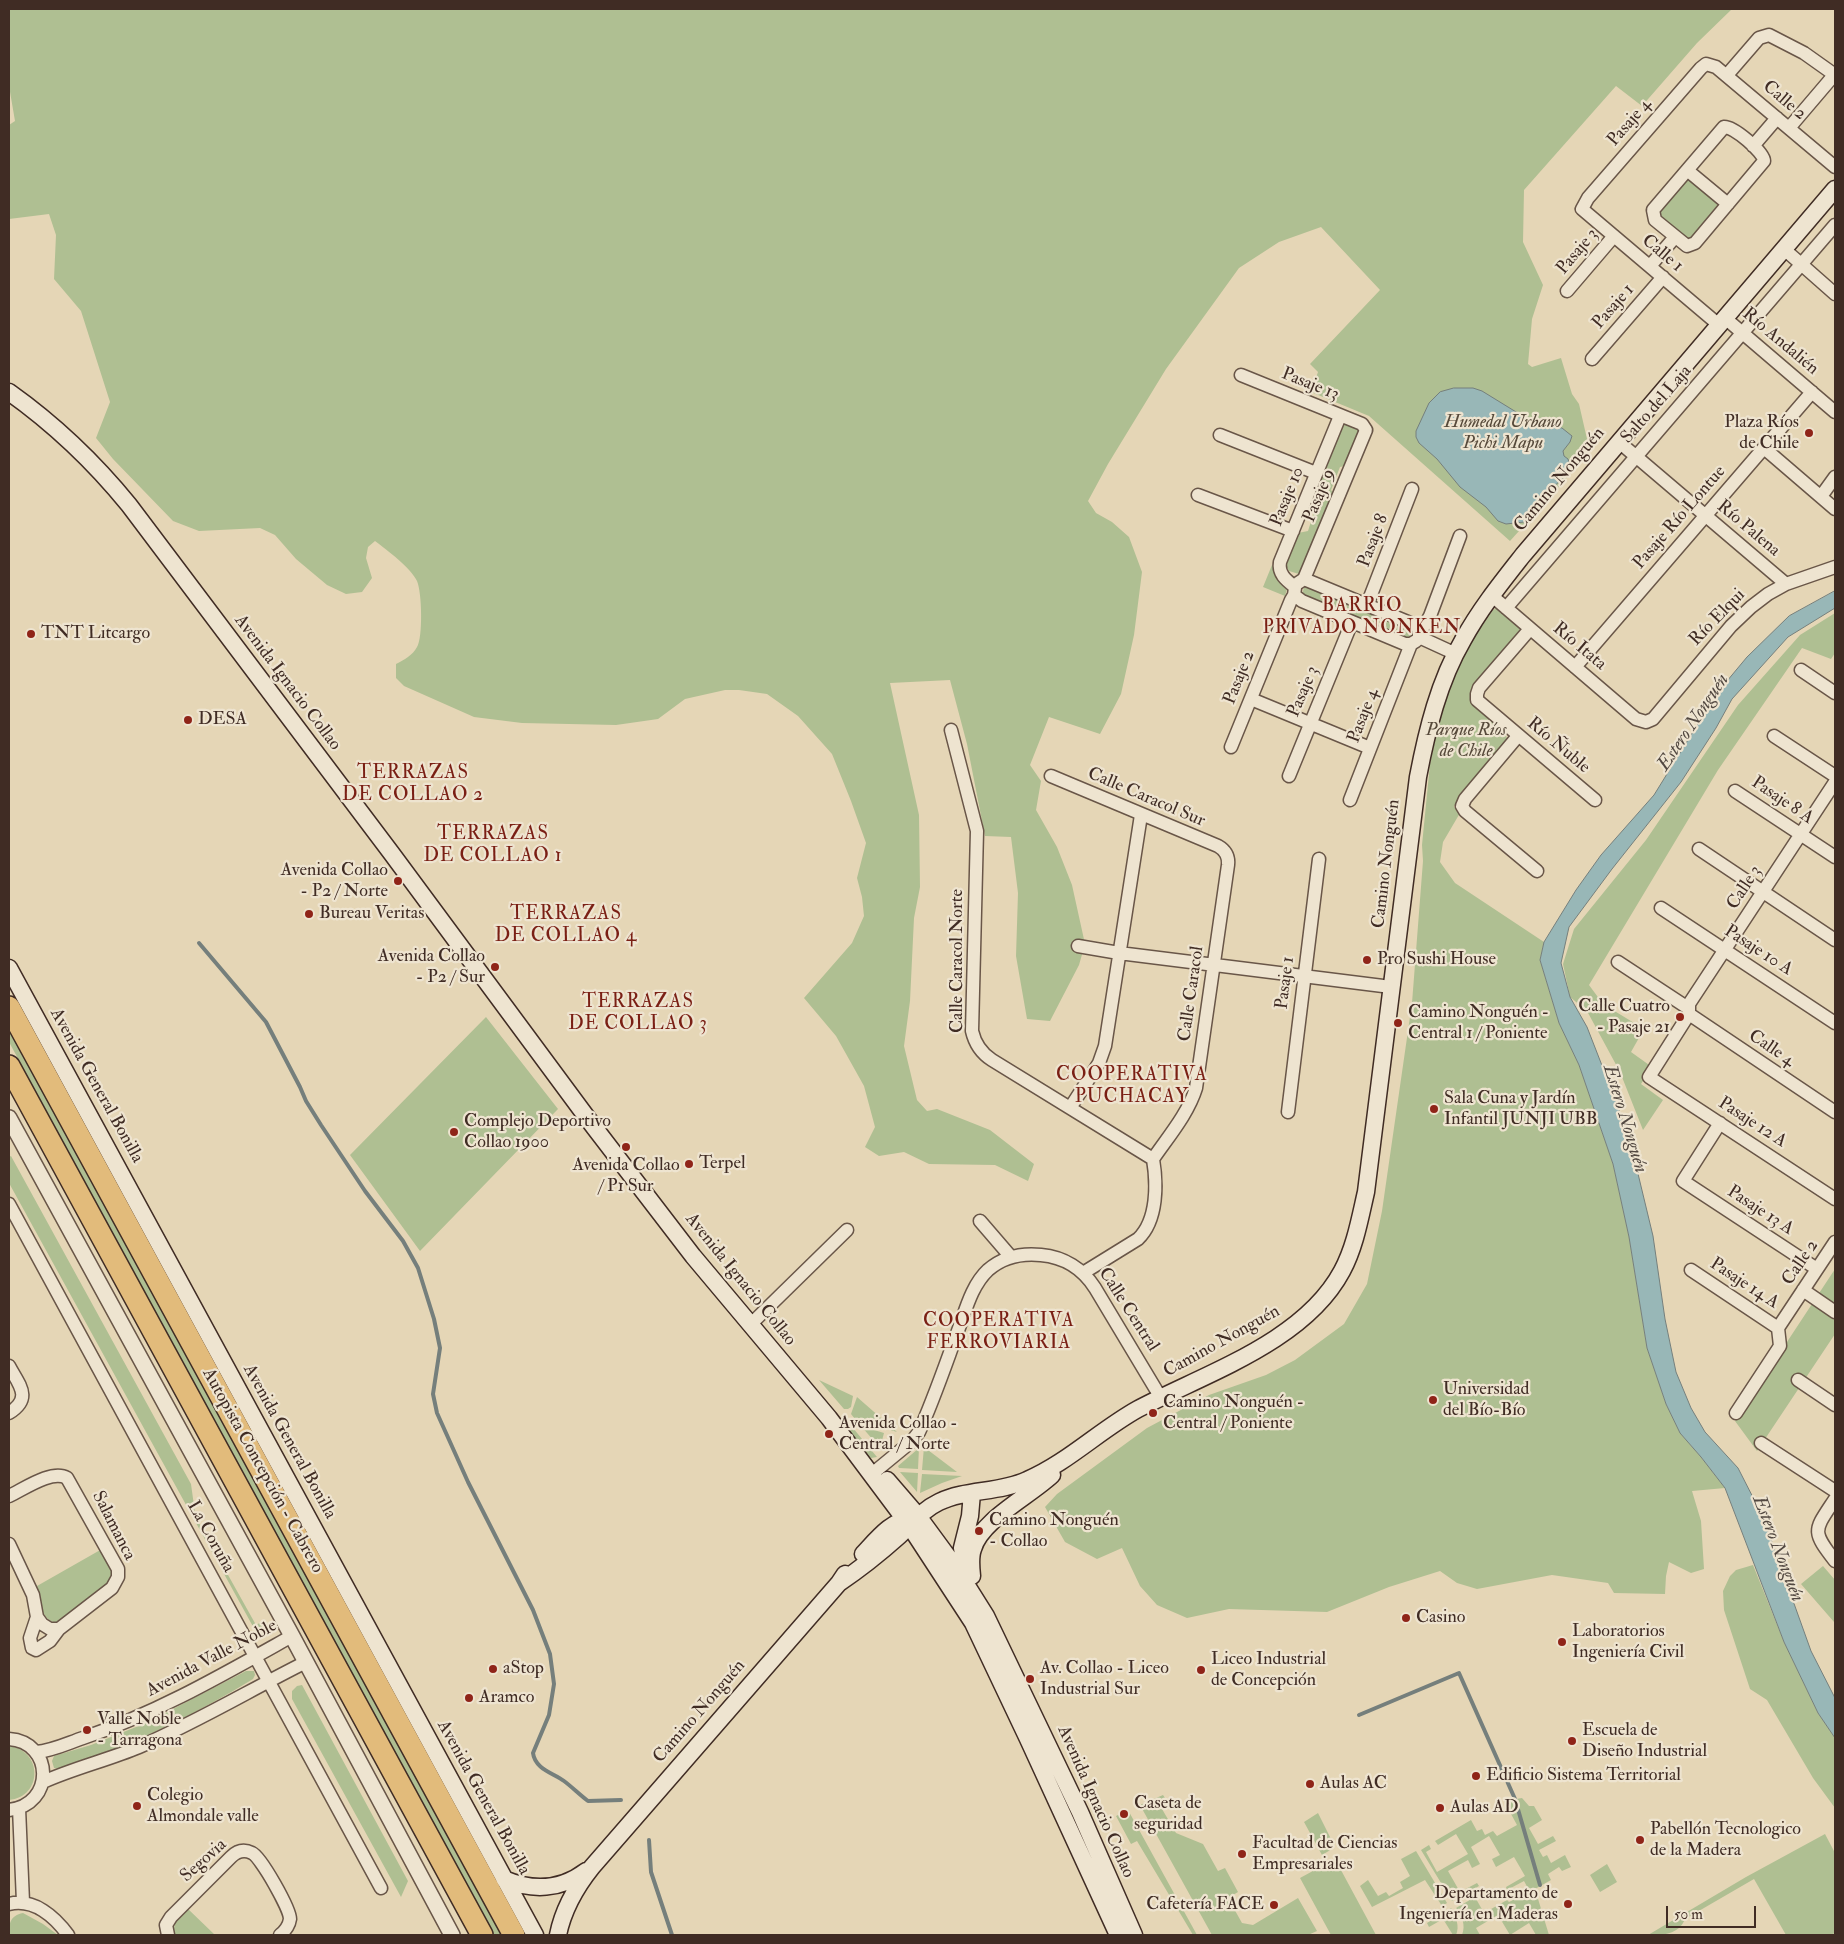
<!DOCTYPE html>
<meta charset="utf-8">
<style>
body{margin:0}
#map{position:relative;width:1844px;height:1944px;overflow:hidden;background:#e5d6b6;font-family:"IM FELL Double Pica",serif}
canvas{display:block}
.frame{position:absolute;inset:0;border:10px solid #402c24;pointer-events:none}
.scale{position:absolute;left:1666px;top:1906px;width:90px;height:22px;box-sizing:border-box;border:2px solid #402c24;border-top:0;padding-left:6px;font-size:15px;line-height:18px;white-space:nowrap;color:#402c24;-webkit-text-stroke:4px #eee4d0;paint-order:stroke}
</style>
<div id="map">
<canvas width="1844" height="1944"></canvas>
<div class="frame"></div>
<div class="scale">50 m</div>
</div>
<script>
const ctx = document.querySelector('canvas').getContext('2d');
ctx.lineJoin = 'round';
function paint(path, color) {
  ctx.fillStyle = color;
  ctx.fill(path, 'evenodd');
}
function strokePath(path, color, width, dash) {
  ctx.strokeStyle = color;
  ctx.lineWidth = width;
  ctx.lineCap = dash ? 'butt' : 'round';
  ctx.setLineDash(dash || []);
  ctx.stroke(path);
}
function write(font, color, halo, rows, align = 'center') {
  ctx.font = font + ' "IM FELL Double Pica",serif';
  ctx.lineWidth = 4.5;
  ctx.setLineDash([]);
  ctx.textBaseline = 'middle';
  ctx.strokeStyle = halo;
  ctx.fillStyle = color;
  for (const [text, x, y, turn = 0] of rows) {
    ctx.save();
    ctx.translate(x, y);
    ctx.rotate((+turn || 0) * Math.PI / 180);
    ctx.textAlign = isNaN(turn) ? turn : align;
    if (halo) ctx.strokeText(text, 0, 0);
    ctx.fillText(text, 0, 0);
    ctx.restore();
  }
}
const green = new Path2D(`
 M9 9H1732L1697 43 1642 106 1616 86 1524 190 1523 242 1543 285 1532 319 1528 364 1532 367 1561 358 1572 394 1579 404 1590 452 1510 541 1369 416 1311 392 1318 372 1310 364 1380 290 1321 227 1279 242 1239 268 1166 369 1108 464 1088 501 1096 513 1112 522 1129 537 1142 572 1134 635 1121 694 1100 734 1049 717 1030 765 1041 781 1036 810 1057 847 1072 885 1085 944 1079 965 1050 1021 1027 1019 1016 956 1018 893 1011 837 985 836 967 744 950 680 890 683 919 815 920 887 914 918 910 1001 904 1046 917 1100 927 1111 937 1109 990 1130 1034 1164 1028 1181 995 1165 929 1164 904 1152 879 1156 865 1147 875 1127 864 1086 836 1036 804 998 852 943 864 916 862 897 857 878 866 843 851 801 832 754 798 716 767 694 739 690H725L685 699 658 719 616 725 522 723 474 717 404 686 396 678V664C404 660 413 655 417 647 423 638 422 592 417 581 411 568 387 550 375 541L368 547 366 558 372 578 362 592 346 594 327 585 296 559 275 535 260 528 199 531 173 521 113 459 96 438 110 402 81 311 54 279 56 235 49 214 9 219V125L15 121 9 86Z
 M1691 178 1718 201 1719 209 1692 240 1684 241 1657 217V210L1683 179Z
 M1344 423 1361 429 1348 465 1340 467 1331 490 1336 496 1305 570 1299 574 1289 571 1285 564 1298 533 1308 531 1315 509 1310 503Z
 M1272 565 1274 567C1274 577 1280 583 1287 589L1285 596 1263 587Z
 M1305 585 1413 630 1410 640 1302 594Z
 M1497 608 1519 627 1520 632 1472 690 1477 707 1505 732 1507 739 1455 804 1454 807 1460 813 1443 842 1440 862 1455 883 1544 942 1540 960 1559 1023 1579 1065 1613 1164 1629 1237 1647 1348 1666 1404 1680 1433 1701 1457 1725 1488 1692 1491 1701 1521 1704 1569 1691 1573 1669 1562 1666 1576 1665 1594 1614 1593 1608 1583 1552 1575 1477 1589 1457 1583 1440 1571 1389 1587 1327 1612 1229 1609 1187 1618 1157 1605 1140 1586 1122 1548 1097 1559 1065 1542 1045 1507 1057 1494 1147 1428 1209 1395 1266 1375 1295 1360 1344 1324 1367 1284 1382 1211 1412 1003 1423 861 1422 845 1430 764 1437 731 1447 696 1467 648 1493 610Z
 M1835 613V653L1831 659 1802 648 1718 770 1589 985 1603 1004 1644 1029 1631 1052 1652 1067 1641 1084 1663 1100 1643 1130 1620 1072 1587 1011 1570 997 1563 964 1574 929 1646 840 1738 705 1800 635Z
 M486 1017 558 1109 420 1251 350 1155Z
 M9 1024 505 1935H494L9 1042Z
 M11 1156 191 1484 195 1513 199 1523 256 1625 265 1620 273 1633 261 1638 256 1632 9 1183V1157Z
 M1835 1269V1334L1757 1451 1735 1421Z
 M819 1380 853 1396 851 1407 848 1409H844Z
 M857 1397 897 1432 855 1419 851 1414Z
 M844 1419 848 1422 877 1457 871 1458 841 1421Z
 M861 1426 884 1433 880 1448Z
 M924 1447 957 1472 922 1470Z
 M919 1448 918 1469 899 1468 898 1466Z
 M900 1472 918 1473 917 1492Z
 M922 1474 962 1476 942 1483 920 1493Z
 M102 1549 114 1571 109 1584 59 1623C40 1622 40 1601 37 1586Z
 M1753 1565 1784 1642 1818 1713 1835 1738V1808L1813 1778 1767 1700 1750 1689 1724 1610 1723 1591 1730 1576 1736 1570Z
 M1823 1566 1835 1580V1621L1834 1622 1801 1584Z
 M246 1671H254L255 1675 253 1679C199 1712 143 1740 83 1761 75 1764 63 1770 54 1768L52 1761 54 1756 91 1745 146 1723Z
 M302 1685 408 1881 401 1897 292 1699V1691L297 1686Z
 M9 1746C43 1750 43 1797 9 1800Z
 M1163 1795 1169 1804 1162 1809 1176 1833 1203 1844 1218 1871 1225 1868 1238 1892 1228 1898 1242 1923 1253 1925 1298 1898 1317 1931 1308 1935H1212L1140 1805Z
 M1522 1798 1529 1806H1534L1542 1820 1529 1828 1538 1844 1553 1836 1556 1841 1539 1850 1543 1857 1547 1855 1551 1863 1565 1855 1571 1867 1562 1871 1559 1867 1548 1874 1551 1880 1535 1889 1549 1935H1536L1529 1923 1510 1935 1498 1915 1476 1928 1480 1935H1462C1466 1925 1462 1916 1456 1908L1475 1897 1484 1913 1507 1900 1509 1902 1513 1900 1511 1894 1521 1888 1526 1895 1530 1892 1524 1881 1507 1890 1506 1887 1525 1876 1514 1857 1496 1867 1492 1859 1500 1855 1489 1836 1471 1847 1480 1864 1472 1868 1468 1860 1448 1871 1460 1892 1477 1883 1479 1886 1452 1901 1421 1850 1429 1845 1431 1849 1426 1852 1437 1872 1468 1854 1456 1834 1438 1845 1435 1841 1471 1820 1477 1831 1482 1829 1485 1835 1493 1831 1497 1836 1517 1825 1504 1801Z
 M1128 1810 1138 1828 1197 1935H1193L1137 1841 1131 1844 1116 1816Z
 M1318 1813 1332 1841V1849L1322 1855 1304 1822Z
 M1825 1834 1835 1853V1933L1831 1935H1786L1754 1879 1685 1919C1679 1935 1662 1935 1648 1935L1746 1877Z
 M1416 1851 1447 1903 1442 1906 1425 1880 1372 1907 1360 1886 1368 1880 1378 1896 1386 1892 1389 1896 1403 1888 1400 1882 1410 1876 1401 1859Z
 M1335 1859 1376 1935H1331L1300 1878Z
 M1607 1864 1617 1882 1600 1892 1590 1875Z
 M187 1908 215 1935H173L175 1922Z
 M1451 1908C1456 1917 1460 1926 1456 1935H1453L1443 1919 1429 1927 1427 1923Z
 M23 1913 43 1924 58 1935H9C9 1923 10 1916 23 1913Z`);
const water = new Path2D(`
 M1454 388H1473L1482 391 1521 415 1544 424 1562 428 1572 436 1570 442 1563 451 1564 456 1568 459 1570 466 1569 472 1540 500 1530 517 1524 522 1506 524 1498 521 1486 507 1460 487 1437 459 1419 443 1416 437V431L1429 403 1440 392Z
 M1835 591V608L1788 637 1732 699 1716 728 1681 782 1612 869 1569 927 1561 963 1570 997 1587 1027 1617 1104 1633 1153 1653 1236 1665 1319 1676 1372 1691 1408 1705 1432 1738 1468 1763 1517 1811 1651 1835 1698V1738L1818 1713 1784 1642 1725 1488 1701 1457 1680 1433 1666 1404 1647 1348 1629 1237 1613 1164 1579 1065 1559 1023 1540 960 1544 942 1576 890 1601 855 1654 795 1717 693 1747 657 1789 616Z`);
const stream = new Path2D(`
 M199 943 266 1022 300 1087 306 1101 321 1125 365 1191 403 1241 418 1268 434 1319 440 1348 433 1394 437 1413 468 1482 533 1610 550 1654 554 1684 549 1715 533 1753C535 1769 553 1773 564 1781 572 1787 580 1795 588 1801L621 1800
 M1359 1715 1459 1673 1515 1799 1540 1885
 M649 1840 651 1872 672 1935`);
const minor = new Path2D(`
 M1727 75 1759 38 1769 35 1804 53 1835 75
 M1724 127C1733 126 1764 152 1764 161L1695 243 1687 246 1655 220 1653 210Z
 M1789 128 1835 74
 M1753 146 1777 118
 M1687 170 1728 204
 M1784 249 1835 294
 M1650 266 1675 237
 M1567 291 1614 236
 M1725 318 1835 412
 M1719 325 1582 209 1588 198 1701 68 1706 64 1716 67 1835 167
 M1592 359 1663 277
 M1241 375 1362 424 1366 430 1304 579
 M1220 435 1316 473
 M1619 442 1786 584
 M1764 448 1835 509
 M1198 495 1293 531
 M1822 495 1835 477
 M1298 583 1304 579 1415 625 1419 629V637
 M1295 587C1286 580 1278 574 1280 562L1340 416
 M1295 588 1294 595 1302 601 1405 644H1411L1416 641
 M1491 595 1636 719 1646 722 1653 719 1731 626 1751 607 1768 594 1786 584 1835 567
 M1367 605 1412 489
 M1506 608 1835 225
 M1419 629 1425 625 1430 616 1460 536
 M1530 629 1479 688 1477 694V700L1595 800
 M1419 637 1456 654
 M1575 667 1812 392
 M1801 670 1835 693
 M1251 699 1370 748
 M951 730 977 831 972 1031C975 1044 981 1053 992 1060L1153 1159C1157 1183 1158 1220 1138 1239L1083 1273
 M1518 736 1465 799 1462 806 1465 811 1537 871
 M1774 736 1835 776
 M1231 747 1291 600 1294 595
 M1051 776 1218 846C1225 850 1229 856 1228 865L1196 1088C1188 1114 1168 1137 1153 1159
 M1289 776 1352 622
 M1735 791 1835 857
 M1350 800 1411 644
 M1699 849 1835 940
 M1661 908 1835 1023
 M1078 946 1119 953 1391 987
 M1618 962 1688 1008
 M1689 1014 1649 1077 1835 1199
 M1689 1014V1004L1835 782
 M1689 1014 1835 1112
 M1070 1108 1099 1063 1105 1046 1141 815
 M1288 1112 1319 859
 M1720 1123 1683 1181 1817 1269
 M9 1204 381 1888
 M980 1221 1011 1257
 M1691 1270 1778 1328
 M1803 1290 1835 1312
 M751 1324 847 1230
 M1778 1328 1835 1242
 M9 1366C19 1385 33 1398 9 1413
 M1798 1380 1835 1405
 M1736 1413 1780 1346 1778 1328
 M1761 1443 1835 1491
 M878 1469 912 1441 919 1432C934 1399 946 1363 959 1328 966 1309 972 1285 988 1270 1003 1257 1022 1253 1041 1255 1064 1257 1083 1269 1095 1288L1161 1398
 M9 1496C24 1489 52 1469 67 1478L118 1569V1577L112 1588 59 1629 50 1641 36 1650 32 1648 30 1638 37 1617
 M1835 1499C1814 1531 1811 1530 1835 1561
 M9 1544 33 1595 37 1617 42 1624 50 1629H59
 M9 1739C54 1742 55 1805 9 1810
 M36 1752C52 1751 68 1743 83 1738 157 1713 224 1674 292 1636
 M43 1782C74 1768 108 1760 139 1747 197 1722 250 1690 306 1662
 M19 1808 23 1902
 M9 1904C34 1898 55 1917 68 1935
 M168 1935 166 1925 171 1917 231 1857C237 1851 244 1849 252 1853 261 1857 290 1909 290 1919 289 1926 285 1931 280 1935`);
const tertiary = new Path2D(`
 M9 1118 292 1636 452 1935`);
const secondary = new Path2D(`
 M9 392C54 424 94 462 129 505L392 854 594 1127 693 1256 829 1418 909 1525 973 1623 1028 1739 1118 1935
 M9 968 535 1935
 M887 1480 918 1516 954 1565 986 1616 1080 1812 1134 1935
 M863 1554C878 1538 891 1521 913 1517
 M965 1564 962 1548 970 1516 972 1493
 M972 1576C971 1567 970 1557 973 1549 981 1520 1030 1496 1052 1475
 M839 1583C860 1569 880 1553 899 1536 912 1524 922 1510 939 1502 966 1489 999 1493 1027 1480 1067 1463 1100 1430 1138 1409 1206 1373 1304 1342 1342 1271 1355 1247 1360 1218 1366 1192L1418 777C1427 730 1439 681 1463 640 1480 609 1501 583 1523 555L1835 189
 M504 1879C532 1891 561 1890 586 1871
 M558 1935C563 1910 576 1887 592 1867L839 1583 845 1574`);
const motorway = new Path2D(`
 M9 1007 514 1935
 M9 1066 482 1935`);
const markers = [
 [1809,433,5,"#8f2418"],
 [31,634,5,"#8f2418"],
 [188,720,5,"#8f2418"],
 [398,881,5,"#8f2418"],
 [309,914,5,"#8f2418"],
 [1367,960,5,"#8f2418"],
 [495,967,5,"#8f2418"],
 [1680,1017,5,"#8f2418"],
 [1398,1023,5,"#8f2418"],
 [1434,1109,5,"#8f2418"],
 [454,1132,5,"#8f2418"],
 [626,1147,5,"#8f2418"],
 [689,1164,5,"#8f2418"],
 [1433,1400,5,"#8f2418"],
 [1153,1413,5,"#8f2418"],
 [829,1434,5,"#8f2418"],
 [979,1531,5,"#8f2418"],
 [1406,1618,5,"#8f2418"],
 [1562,1642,5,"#8f2418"],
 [493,1669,5,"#8f2418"],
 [1201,1670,5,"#8f2418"],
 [1030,1679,5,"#8f2418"],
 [469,1698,5,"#8f2418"],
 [87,1730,5,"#8f2418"],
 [1572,1741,5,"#8f2418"],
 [1476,1776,5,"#8f2418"],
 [1310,1784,5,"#8f2418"],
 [137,1806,5,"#8f2418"],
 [1440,1808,5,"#8f2418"],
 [1124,1814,5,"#8f2418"],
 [1640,1840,5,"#8f2418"],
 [1242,1854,5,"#8f2418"],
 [1568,1904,5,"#8f2418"],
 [1274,1905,5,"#8f2418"]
];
const streetNames = [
 ["Calle 2",1784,101,40],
 ["Pasaje 4",1630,123,-49],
 ["Pasaje 3",1578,252,-50],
 ["Calle 1",1662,254,40],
 ["Pasaje 1",1614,307,-49],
 ["Río Andalién",1780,342,40],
 ["Pasaje 13",1310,385,22],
 ["Salto del Laja",1657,405,-49],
 ["Camino Nonguén",1560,480,-50],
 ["Pasaje 9",1320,496,-67],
 ["Pasaje 10",1288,497,-68],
 ["Pasaje Río Lontue",1680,518,-49],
 ["Río Palena",1748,529,40],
 ["Pasaje 8",1374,541,-69],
 ["Río Elqui",1718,618,-46],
 ["Río Itata",1579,647,40],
 ["Pasaje 2",1240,678,-68],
 ["Avenida Ignacio Collao",287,683,53],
 ["Pasaje 3",1304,692,-67],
 ["Pasaje 4",1364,716,-69],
 ["Río Ñuble",1558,746,40],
 ["Calle Caracol Sur",1146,798,23],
 ["Pasaje 8 A",1782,801,34],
 ["Camino Nonguén",1387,864,-83],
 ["Calle 3",1745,888,-57],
 ["Pasaje 10 A",1758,951,33],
 ["Calle Caracol Norte",958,961,-90],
 ["Pasaje 1",1286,983,-83],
 ["Calle Caracol",1192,994,-82],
 ["Calle 4",1771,1049,34],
 ["Avenida General Bonilla",96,1086,61],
 ["Pasaje 12 A",1752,1123,33],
 ["Pasaje 13 A",1760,1211,33],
 ["Calle 2",1801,1263,-56],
 ["Avenida Ignacio Collao",740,1280,51],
 ["Pasaje 14 A",1744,1284,33],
 ["Calle Central",1128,1310,57],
 ["Camino Nonguén",1222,1342,-29],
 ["Avenida General Bonilla",289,1442,61],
 ["Autopista Concepción - Cabrero",262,1471,61],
 ["Salamanca",113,1526,63],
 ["La Coruña",210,1537,61],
 ["Avenida Valle Noble",212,1659,-28],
 ["Camino Nonguén",700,1712,-49],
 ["Avenida General Bonilla",483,1798,61],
 ["Avenida Ignacio Collao",1095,1802,66],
 ["Segovia",204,1861,-42]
];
const parkNames = [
 ["Humedal Urbano",1503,423],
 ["Pichi Mapu",1503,444],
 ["Parque Ríos",1466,731],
 ["de Chile",1466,752]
];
const poiNames = [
 ["Plaza Ríos",1799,423,"right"],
 ["de Chile",1799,444,"right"],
 ["TNT Litcargo",41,634],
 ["DESA",198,720],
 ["Avenida Collao",388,871,"right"],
 ["- P2 / Norte",388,892,"right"],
 ["Bureau Veritas",319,914],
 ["Avenida Collao",485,957,"right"],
 ["- P2 / Sur",485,978,"right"],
 ["Pro Sushi House",1377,960],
 ["Calle Cuatro",1670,1007,"right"],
 ["- Pasaje 21",1670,1028,"right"],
 ["Camino Nonguén -",1408,1013],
 ["Central 1 / Poniente",1408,1034],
 ["Sala Cuna y Jardín",1444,1099],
 ["Infantil JUNJI UBB",1444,1120],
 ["Complejo Deportivo",464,1122],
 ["Collao 1900",464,1143],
 ["Terpel",699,1164],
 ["Avenida Collao",626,1166,"center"],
 ["/ P1 Sur",626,1187,"center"],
 ["Universidad",1443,1390],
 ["del Bío-Bío",1443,1411],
 ["Camino Nonguén -",1163,1403],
 ["Central / Poniente",1163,1424],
 ["Avenida Collao -",839,1424],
 ["Central / Norte",839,1445],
 ["Camino Nonguén",989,1521],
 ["- Collao",989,1542],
 ["Casino",1416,1618],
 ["Laboratorios",1572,1632],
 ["Ingeniería Civil",1572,1653],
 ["Liceo Industrial",1211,1660],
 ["de Concepción",1211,1681],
 ["aStop",503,1669],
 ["Av. Collao - Liceo",1040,1669],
 ["Industrial Sur",1040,1690],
 ["Aramco",479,1698],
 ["Valle Noble",97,1720],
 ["- Tarragona",97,1741],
 ["Escuela de",1582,1731],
 ["Diseño Industrial",1582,1752],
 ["Edificio Sistema Territorial",1486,1776],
 ["Aulas AC",1320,1784],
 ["Colegio",147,1796],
 ["Almondale valle",147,1817],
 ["Caseta de",1134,1804],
 ["seguridad",1134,1825],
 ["Aulas AD",1450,1808],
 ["Pabellón Tecnologico",1650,1830],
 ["de la Madera",1650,1851],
 ["Facultad de Ciencias",1252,1844],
 ["Empresariales",1252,1865],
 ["Departamento de",1558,1894,"right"],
 ["Ingeniería en Maderas",1558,1915,"right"],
 ["Cafetería FACE",1264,1905,"right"]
];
const neighbourhoodNames = [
 ["BARRIO",1362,607],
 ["PRIVADO NONKEN",1362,629],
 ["TERRAZAS",413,774],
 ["DE COLLAO 2",413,796],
 ["TERRAZAS",493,835],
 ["DE COLLAO 1",493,857],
 ["TERRAZAS",566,915],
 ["DE COLLAO 4",566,937],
 ["TERRAZAS",638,1003],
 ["DE COLLAO 3",638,1025],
 ["COOPERATIVA",1132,1076],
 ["PUCHACAY",1132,1098],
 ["COOPERATIVA",999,1322],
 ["FERROVIARIA",999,1344]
];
const waterNames = [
 ["Estero Nonguén",1694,723,-56],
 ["Estero Nonguén",1624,1119,73],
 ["Estero Nonguén",1777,1549,69]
];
paint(green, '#afbf92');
paint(water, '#98b7b7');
strokePath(water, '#757f7c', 1);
strokePath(stream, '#757f7c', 4);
strokePath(minor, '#695648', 15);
strokePath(tertiary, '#695648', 18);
strokePath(secondary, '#402c24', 19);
strokePath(motorway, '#402c24', 24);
strokePath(minor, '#eee4d0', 12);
strokePath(tertiary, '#eee4d0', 15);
strokePath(secondary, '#eee4d0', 16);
strokePath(motorway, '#e2bb7b', 21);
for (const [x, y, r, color] of markers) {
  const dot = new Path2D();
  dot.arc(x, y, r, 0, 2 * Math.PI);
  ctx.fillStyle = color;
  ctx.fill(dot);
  strokePath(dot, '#eee4d0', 2);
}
write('18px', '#402c24', '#eee4d0', streetNames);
write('italic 18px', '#56493a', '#eee4d0', parkNames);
write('18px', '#402c24', '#eee4d0', poiNames, 'left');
ctx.letterSpacing = '1px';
write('19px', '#7a1f14', '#eee4d0', neighbourhoodNames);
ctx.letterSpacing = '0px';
write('italic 19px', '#524841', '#eee4d0', waterNames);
</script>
